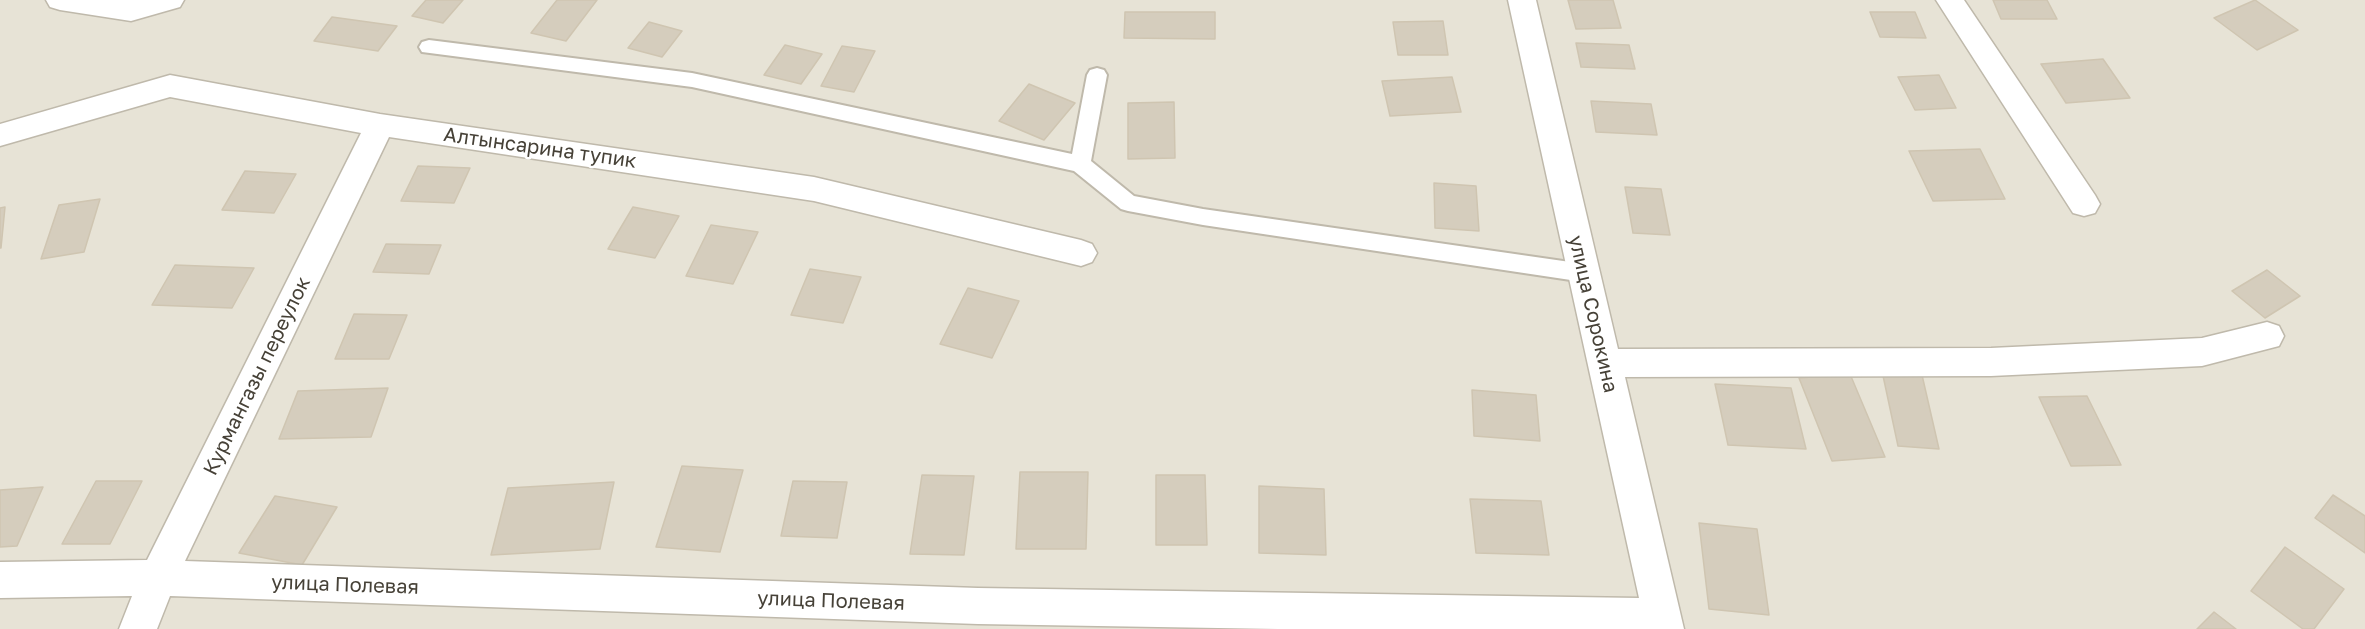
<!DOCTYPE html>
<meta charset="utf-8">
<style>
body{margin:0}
canvas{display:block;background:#f3f1e8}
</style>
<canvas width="2365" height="629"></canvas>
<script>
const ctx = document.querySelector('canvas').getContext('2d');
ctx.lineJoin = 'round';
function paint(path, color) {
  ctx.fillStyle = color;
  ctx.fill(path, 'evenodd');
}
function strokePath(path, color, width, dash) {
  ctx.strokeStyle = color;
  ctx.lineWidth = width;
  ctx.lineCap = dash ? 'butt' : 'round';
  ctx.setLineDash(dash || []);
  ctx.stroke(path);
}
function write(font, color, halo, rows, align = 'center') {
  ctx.font = font + ' "Golos Text",sans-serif';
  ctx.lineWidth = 5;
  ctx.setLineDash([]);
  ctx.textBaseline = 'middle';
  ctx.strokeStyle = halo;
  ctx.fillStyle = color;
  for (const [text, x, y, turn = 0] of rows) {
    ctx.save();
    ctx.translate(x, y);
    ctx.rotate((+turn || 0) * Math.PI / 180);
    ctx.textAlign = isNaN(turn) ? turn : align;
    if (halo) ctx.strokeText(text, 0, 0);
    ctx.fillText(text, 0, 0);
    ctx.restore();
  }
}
const residential = new Path2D(`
 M0 0H2365V629H0Z`);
const building = new Path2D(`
 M426 0H463L443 23 412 16Z
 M557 0H597L566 41 531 33Z
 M1568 0H1613L1621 28 1576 29Z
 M1993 0H2047L2057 19H2001Z
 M2255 0 2298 30 2257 50 2214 18Z
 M1125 12H1215V39L1124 38Z
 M1870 12H1915L1926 38 1880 37Z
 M332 17 397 26 378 51 314 41Z
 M1443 21 1448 55H1398L1393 22Z
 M649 22 682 31 662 57 628 48Z
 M1576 43 1629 45 1635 69 1581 67Z
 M785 45 822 54 801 84 764 75Z
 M842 46 875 51 854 92 821 86Z
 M2103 59 2130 98 2066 103 2041 64Z
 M1939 75 1956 108 1915 110 1898 77Z
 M1452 77 1461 112 1390 116 1382 81Z
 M1029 84 1075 103 1044 140 999 121Z
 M1591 101 1651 104 1657 135 1596 132Z
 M1174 102 1175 158 1128 159V103Z
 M1980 149 2005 199 1933 201 1909 151Z
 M418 166 470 168 454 203 401 201Z
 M245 171 296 174 274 213 222 210Z
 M1434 183 1476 186 1479 231 1435 228Z
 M1625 187 1661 189 1670 235 1633 233Z
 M100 199 84 252 41 259 59 205Z
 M5 207 1 248H0V208Z
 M633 207 679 216 655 258 608 249Z
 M711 225 758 232 733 284 686 276Z
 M386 244 441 245 429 274 373 272Z
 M175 265 254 268 232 308 152 305Z
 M810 269 861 277 843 323 791 315Z
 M2267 270 2300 296 2265 318 2232 291Z
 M968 288 1019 301 992 358 940 344Z
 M354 314 407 315 389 359H335Z
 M1882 371 1922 375 1939 449 1898 446Z
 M1850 374 1885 457 1832 461 1799 378Z
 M1715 384 1791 388 1806 449 1728 445Z
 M388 388 371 437 279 439 298 391Z
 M1472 390 1536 395 1540 441 1474 436Z
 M2087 396 2121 465 2071 466 2039 397Z
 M682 466 743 470 720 552 656 547Z
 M1020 472H1088L1086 549H1016Z
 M922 475 974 476 964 555 910 554Z
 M1156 475H1205L1207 545H1156Z
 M96 481H142L110 544H62Z
 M793 481 847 482 837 538 781 536Z
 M614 482 600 549 491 555 508 488Z
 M1259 486 1324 489 1326 555 1259 553Z
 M43 487 17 546 0 547V490Z
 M2333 495 2365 516V553L2315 518Z
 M275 496 337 507 302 565 239 553Z
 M1470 499 1541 501 1549 555 1476 553Z
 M1699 523 1757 529 1769 615 1709 609Z
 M2285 547 2344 589 2314 629H2303L2251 591Z
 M2214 612 2236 629H2197Z`);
const service = new Path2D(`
 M429 40 692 73 1072 154 1087 75 1090 70 1097 68 1104 70 1107 75 1091 161 1134 196 1203 209 1584 264 1592 267 1595 273 1592 279 1584 282 1203 225 1128 211 1121 209 1074 171 692 87 422 52 419 47 422 42Z`);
const minor = new Path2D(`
 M46 0H184L180 7 131 21 60 10 50 7Z
 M1508 0H1536L1618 349 1991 348 2202 338 2267 322 2279 326 2284 336 2279 346 2202 366 1991 376 1625 377 1684 629H1278L978 624 170 596 157 629H119L132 596 0 598V562L147 560 361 133 170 97 0 146V124L170 75 380 114 814 177 1081 240 1092 244 1097 253 1092 262 1081 266 814 201 389 137 185 561 978 588 1639 598Z
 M1936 0H1964L2095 195 2100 204 2095 213 2084 216 2073 213Z`);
const streetNames = [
 ["Алтынсарина тупик",540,148,8],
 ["улица Сорокина",1593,314,77],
 ["Курмангазы переулок",257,376,-64],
 ["улица Полевая",345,585,2],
 ["улица Полевая",831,601,2]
];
paint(residential, '#e7e3d6');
paint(building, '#d5cdbd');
strokePath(building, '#cfc5b1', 1.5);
strokePath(service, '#bfb9ab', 4);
strokePath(minor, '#bfb9ab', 3);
paint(service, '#fff');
paint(minor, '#fff');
write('20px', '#464137', '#fff', streetNames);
</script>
